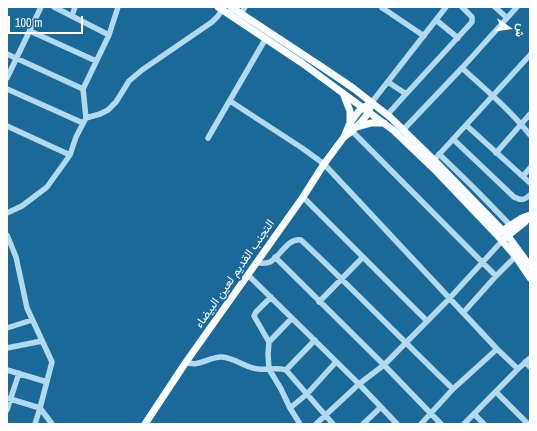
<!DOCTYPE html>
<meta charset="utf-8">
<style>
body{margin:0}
#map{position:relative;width:537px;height:431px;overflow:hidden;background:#1b6999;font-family:"Archivo Narrow",Vazirmatn,sans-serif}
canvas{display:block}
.frame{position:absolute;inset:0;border:8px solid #fff;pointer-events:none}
.north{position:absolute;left:489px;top:8px;width:40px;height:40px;-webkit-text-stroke:3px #1b6999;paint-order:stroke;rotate:103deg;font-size:11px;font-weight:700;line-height:16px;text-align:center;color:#fff}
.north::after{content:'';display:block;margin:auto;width:14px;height:18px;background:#fff;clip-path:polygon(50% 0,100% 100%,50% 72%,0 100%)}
.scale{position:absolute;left:8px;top:16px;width:75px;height:18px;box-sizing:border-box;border:2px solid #fff;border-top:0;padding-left:5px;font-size:12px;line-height:14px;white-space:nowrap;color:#fff;-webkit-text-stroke:3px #1b6999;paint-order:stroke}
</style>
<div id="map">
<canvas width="537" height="431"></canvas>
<div class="frame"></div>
<div class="north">ش</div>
<div class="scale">100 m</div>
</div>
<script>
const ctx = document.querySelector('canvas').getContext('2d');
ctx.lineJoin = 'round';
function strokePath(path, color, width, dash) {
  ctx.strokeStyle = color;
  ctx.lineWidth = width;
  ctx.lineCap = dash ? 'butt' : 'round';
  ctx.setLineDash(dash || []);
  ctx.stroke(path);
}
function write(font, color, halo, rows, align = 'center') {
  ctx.font = font + ' "Archivo Narrow",Vazirmatn,sans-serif';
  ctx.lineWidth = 3.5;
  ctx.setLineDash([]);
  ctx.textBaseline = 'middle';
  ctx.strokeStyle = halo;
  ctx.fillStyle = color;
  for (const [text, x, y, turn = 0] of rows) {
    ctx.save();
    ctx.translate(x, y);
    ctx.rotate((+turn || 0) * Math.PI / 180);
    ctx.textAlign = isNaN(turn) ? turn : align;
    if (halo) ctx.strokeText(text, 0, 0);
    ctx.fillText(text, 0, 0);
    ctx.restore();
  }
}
const minor = new Path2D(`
 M54 7 109 35
 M382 7V8L384 9 424 36
 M495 7 507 18
 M72 16 75 7
 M240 16 245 7
 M436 20 458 38
 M30 31 96 61
 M7 54 83 89 109 35 118 7
 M462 68C485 89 510 110 530 135
 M7 78 41 7
 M388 82 406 94 407 93 472 22V17L462 7
 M7 89 83 123
 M83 89 86 118
 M230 101 302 148 324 164 497 349 518 369 464 424
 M372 102 446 7
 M387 115 406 94
 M466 125 530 183
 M7 126 70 155
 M350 129 482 262 496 276 463 313
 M403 130 462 68 517 7
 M208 138 266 38
 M453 139 514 197C522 201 524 200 530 195
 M496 153 530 114
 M439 154 474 188 510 225
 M434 160 530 55
 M523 176 530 168
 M303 197 427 321
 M7 213 22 206 47 187 70 155 76 137 86 118 100 114 108 110 116 102 129 81 142 70 212 22 218 16 224 7
 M7 235 16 257 27 308 52 362 40 408 35 424
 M275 257 384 365 441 424
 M257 263C261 263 266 264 270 262 281 256 287 238 301 240 353 289 402 340 453 389
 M248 275 359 384 397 424
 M496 276 518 254
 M319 302 363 257
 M292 318 269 342 268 354 269 369 281 389 290 408 300 424
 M7 328 32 320
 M269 342 254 316 256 312 271 297
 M7 348 42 341
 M186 362C198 368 210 356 222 357 235 358 246 368 258 369 268 370 277 367 286 370L333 424
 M525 362 530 367
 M518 369 530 358
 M7 370 47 382
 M286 370 315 340
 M496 392 528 424
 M7 398 40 408 52 424
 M290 408 307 394 336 362
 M7 410 19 373
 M474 414 484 424
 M316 424 359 384 384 365 447 301 502 241
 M363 424 381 407
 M421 424 453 389 497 349`);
const major = new Path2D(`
 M218 7 302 63 393 130 436 171 497 235 516 257 530 278
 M231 7 328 71 353 88 390 117 434 160 508 236 530 266
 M343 93 350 111V123
 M356 127 371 123H384
 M344 137C353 131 367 118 370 108
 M499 233 522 218 530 215
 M505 238 525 222 528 217
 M145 424 186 362 303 197 324 164 344 137 350 123 359 111 366 106`);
const streetNames = [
 ["التجنب القديم لعين البيضاء",235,274,-55]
];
strokePath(minor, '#b1d9f0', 5.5);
strokePath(major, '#fafdff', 7);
write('12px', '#fff', '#1b6999', streetNames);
</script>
